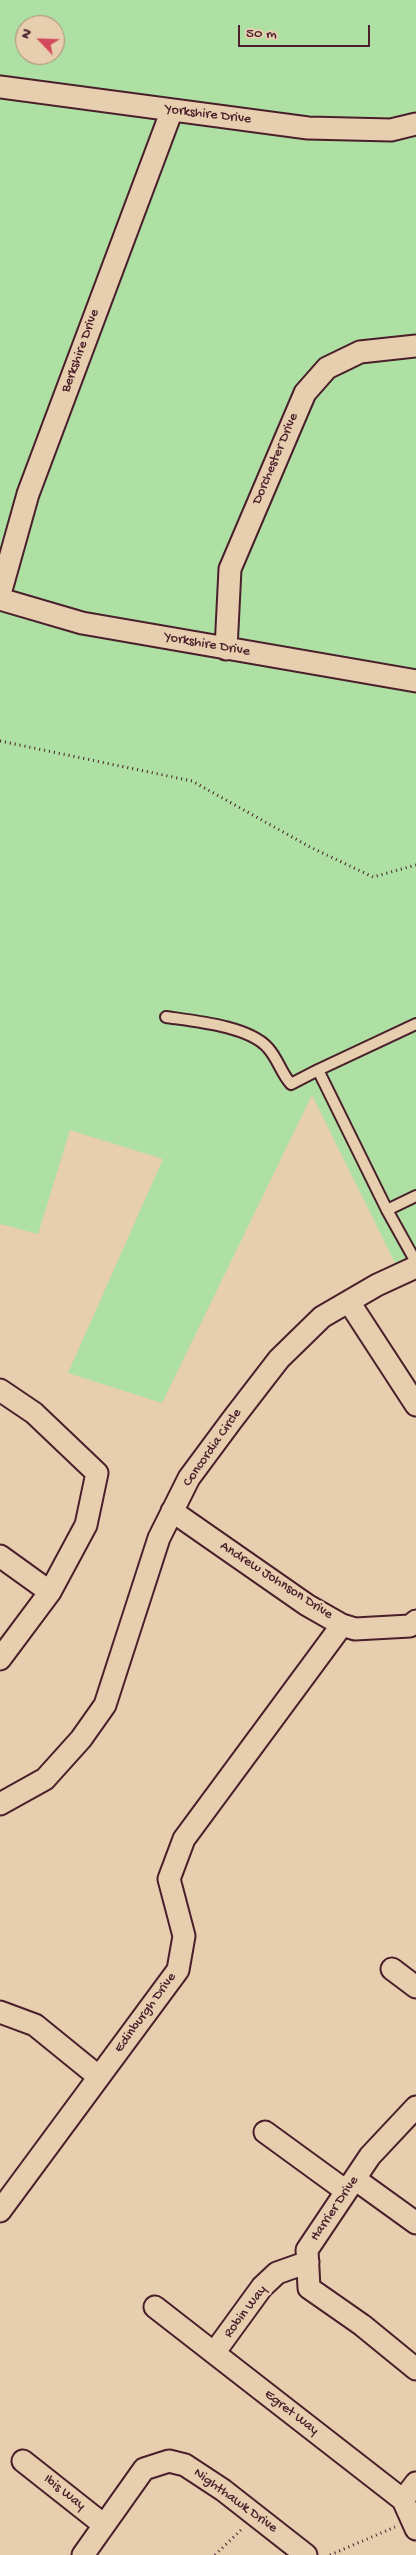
<!DOCTYPE html>
<style>
body{margin:0}
#map{position:relative;width:416px;height:2555px;overflow:hidden;background:#e6ceaf;font-family:"Gochi Hand",sans-serif}
canvas{display:block}
.north{position:absolute;left:15px;top:15px;width:50px;height:50px;box-sizing:border-box;background:#e6ceaf;border:1px solid #a8887a;border-radius:50%;rotate:294deg;font-size:14px;font-weight:700;line-height:20px;text-align:center;color:#4a1f2b}
.north::after{content:'';display:block;margin:auto;width:18px;height:22px;background:#d1495b;clip-path:polygon(50% 0,100% 100%,50% 72%,0 100%)}
.scale{position:absolute;left:238px;top:25px;width:132px;height:22px;box-sizing:border-box;border:2px solid #4a1f2b;border-top:0;padding-left:6px;font-size:15px;line-height:18px;white-space:nowrap;color:#4a1f2b;-webkit-text-stroke:4px #e6ceaf;paint-order:stroke}
</style>
<div id="map">
<canvas width="416" height="2555"></canvas>
<div class="north">N</div>
<div class="scale">50 m</div>
</div>
<script>
const ctx = document.querySelector('canvas').getContext('2d');
ctx.lineJoin = 'round';
function paint(path, color) {
  ctx.fillStyle = color;
  ctx.fill(path, 'evenodd');
}
function strokePath(path, color, width, dash) {
  ctx.strokeStyle = color;
  ctx.lineWidth = width;
  ctx.lineCap = dash ? 'butt' : 'round';
  ctx.setLineDash(dash || []);
  ctx.stroke(path);
}
function write(font, color, halo, rows, align = 'center') {
  ctx.font = font + ' "Gochi Hand",sans-serif';
  ctx.lineWidth = 5;
  ctx.setLineDash([]);
  ctx.textBaseline = 'middle';
  ctx.strokeStyle = halo;
  ctx.fillStyle = color;
  for (const [text, x, y, turn = 0] of rows) {
    ctx.save();
    ctx.translate(x, y);
    ctx.rotate((+turn || 0) * Math.PI / 180);
    ctx.textAlign = isNaN(turn) ? turn : align;
    if (halo) ctx.strokeText(text, 0, 0);
    ctx.fillText(text, 0, 0);
    ctx.restore();
  }
}
const green = new Path2D(`
 M0 0H416V1269L401 1275 312 1095 162 1403 68 1373 163 1159 70 1130 38 1234 0 1224ZM25 25H55V55H25Z`);
const path = new Path2D(`
 M0 741 192 781 310 847 373 877 416 865
 M215 2555 243 2528
 M330 2555 395 2527`);
const lane = new Path2D(`
 M166 1017C194 1021 249 1026 268 1048 278 1059 281 1073 291 1084L318 1070
 M416 1024 318 1070 387 1210 416 1262
 M387 1210 416 1196`);
const street = new Path2D(`
 M0 87 308 128 391 130 416 124
 M0 594 28 494 172 110
 M0 599 82 623 416 681
 M226 649 230 569 305 393 327 368 360 352 416 346
 M349 1302 416 1405
 M0 1390 34 1413 97 1473 86 1525 50 1592 0 1659
 M172 1511 307 1605 342 1625 355 1629 410 1626 416 1621
 M0 1556 50 1592
 M0 1804 45 1779 81 1739 105 1705 159 1538 189 1478 232 1420 279 1359 322 1317 377 1285 416 1267
 M392 1969 416 1987
 M0 2012 35 2025 99 2077
 M416 2107 370 2156 307 2250 309 2288 362 2325 416 2369
 M265 2132 346 2191
 M355 2179 416 2223
 M0 2211 178 1970 184 1936 169 1879 184 1839 342 1625
 M155 2307 403 2500 416 2529
 M214 2353 262 2287 277 2273 308 2262
 M23 2461 104 2525
 M403 2500 416 2483
 M83 2555 144 2469 169 2461 185 2465 223 2490 306 2555`);
const streetNames = [
 ["Yorkshire Drive",208,115,7],
 ["Berkshire Drive",81,351,-70],
 ["Dorchester Drive",276,459,-67],
 ["Yorkshire Drive",207,645,10],
 ["Concordia Circle",213,1448,-55],
 ["Andrew Johnson Drive",276,1581,33],
 ["Edinburgh Drive",146,2013,-54],
 ["Harrier Drive",335,2209,-56],
 ["Robin Way",246,2312,-53],
 ["Egret Way",291,2413,38],
 ["Ibis Way",64,2493,38],
 ["Nighthawk Drive",235,2501,36]
];
paint(green, '#ade0a2');
strokePath(lane, '#4a1f2b', 14);
strokePath(street, '#4a1f2b', 25);
strokePath(path, '#4a1f2b', 3, [1, 4]);
strokePath(lane, '#e6ceaf', 10);
strokePath(street, '#e6ceaf', 21);
write('14px', '#4a1f2b', '#e6ceaf', streetNames);
</script>
